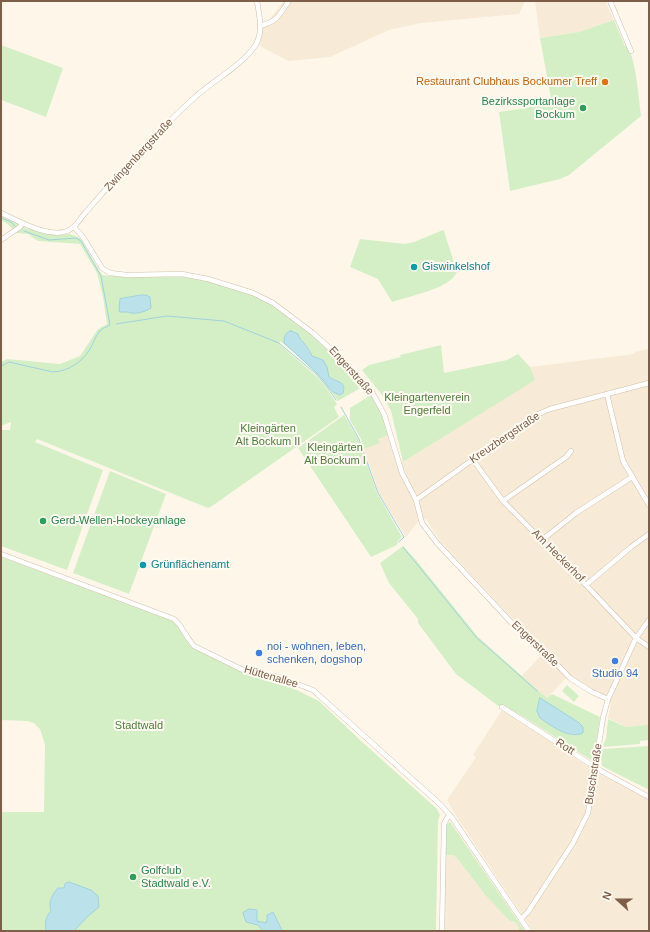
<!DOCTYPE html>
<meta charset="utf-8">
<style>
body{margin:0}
#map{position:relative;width:650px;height:932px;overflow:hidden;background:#fef7e9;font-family:Arial,sans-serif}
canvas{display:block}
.frame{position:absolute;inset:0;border:2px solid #7d5e49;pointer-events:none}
.north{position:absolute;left:598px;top:880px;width:40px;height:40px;-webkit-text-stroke:3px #fffaf2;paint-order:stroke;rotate:291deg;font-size:11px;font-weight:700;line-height:16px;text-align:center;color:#7d5e49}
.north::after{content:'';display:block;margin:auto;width:14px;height:18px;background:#7d5e49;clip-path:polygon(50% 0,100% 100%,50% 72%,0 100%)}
</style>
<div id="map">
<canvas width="650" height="932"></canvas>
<div class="frame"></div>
<div class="north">N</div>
</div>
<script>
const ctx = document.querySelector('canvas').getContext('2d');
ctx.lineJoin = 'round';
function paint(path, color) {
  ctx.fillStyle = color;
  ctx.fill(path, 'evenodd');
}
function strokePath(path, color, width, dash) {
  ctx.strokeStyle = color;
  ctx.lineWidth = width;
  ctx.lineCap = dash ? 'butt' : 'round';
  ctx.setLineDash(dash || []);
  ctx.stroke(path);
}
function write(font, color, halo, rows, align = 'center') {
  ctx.font = font + ' Arial,sans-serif';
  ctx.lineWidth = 4;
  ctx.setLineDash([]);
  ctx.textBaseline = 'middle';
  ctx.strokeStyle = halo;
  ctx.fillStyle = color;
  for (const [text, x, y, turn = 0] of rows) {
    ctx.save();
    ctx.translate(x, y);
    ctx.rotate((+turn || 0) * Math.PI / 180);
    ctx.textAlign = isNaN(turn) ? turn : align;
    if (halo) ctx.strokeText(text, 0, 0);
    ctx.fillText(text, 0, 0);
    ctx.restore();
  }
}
const residential = new Path2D(`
 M284 1H525L519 14 421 23 389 30 330 57 288 61 260 46 262 28Z
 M535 1H605L614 20 579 32 540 38Z
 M649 349V720L647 725 626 727 608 718 611 704 604 695 583 685 570 674 547 698 522 676 546 650 527 632H525L440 541 426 519 418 522 406 537 379 494 364 449 379 443 378 439 389 435 396 460 403 462 534 380 530 367 634 354 635 352Z
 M502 710 601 775 649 800V931H533L456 816 447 800 476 757 473 755Z
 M445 855H453L457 858 486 896 510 921 515 922 519 927V931H444Z`);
const green = new Path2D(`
 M614 20 625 46H628C637 67 638 93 641 116L569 175 560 179 510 191 499 112 552 104 540 38 579 32Z
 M1 45 63 68 46 117 1 100Z
 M1 211 26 222 25 228 57 235 70 234 80 238 102 275C129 279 157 274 184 277 208 279 250 291 271 303 279 308 286 314 293 320 319 340 343 361 364 386L338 401C322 378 302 358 280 341L279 344 316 376 325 386 337 404 334 407 339 417 212 506 208 508 37 439 35 442 103 470 67 570 1 546V433L2 430H10L11 422 1 426V362L7 359 60 364 80 356 98 329 107 324 103 297 97 273 80 244 38 241 28 234 17 233 5 222 1 221ZM291 331 298 334 300 339C303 341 311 352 312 356L323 360 327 367 329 377C336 382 347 382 343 393L340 395C327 393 300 344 291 331Z
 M443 230 444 231 457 272C450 289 409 296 392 302L378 279 350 267 360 239 405 244 414 242Z
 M441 345 444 373 507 360 518 354 530 367 535 380 403 462 391 411 382 395 362 370 369 365 401 357 400 355Z
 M371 395 383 416 389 435 378 439 380 443 364 449 361 439 350 420V408Z
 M344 415 359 440 377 493 402 537 398 541 397 545 371 557 298 448Z
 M110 471 166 494 129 594 73 573Z
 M403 546 416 560 478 637 547 698 552 694 600 717 594 758 591 760 522 716 502 706 501 708 456 674 418 623V619L389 583 380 563ZM564 714 578 722 583 733 577 735 565 733Z
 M1 557 176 622 187 642 191 647 245 673 274 679 319 701 360 740 437 809 440 815 438 821 436 931H1V812H44L45 745 40 729 34 723 27 721 1 720Z
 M567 685 579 696 574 702 562 691Z
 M608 719 626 727 647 725 649 720V740L640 741V744L604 747 603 745 606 738Z
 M649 746V790L602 766 601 758 602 749Z
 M450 822 451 823 525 931H519V927L515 922 510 921 486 896 457 858 453 855H445V825Z`);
const water = new Path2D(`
 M141 295H146L150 297 151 308C145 312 134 315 128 312H120L119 311 120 299Z
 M291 331 298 334 300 339C303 341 311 352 312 356L323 360 327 367 329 377C336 382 347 381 343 393L340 395 333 392 318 374 284 343C284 337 285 332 291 331Z
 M540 698 578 722 583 727V733C568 739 552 726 540 718L537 711Z
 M69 882 91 890 98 896 99 907 87 917 74 931H46C45 924 45 917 51 911 48 902 52 895 58 888H64L65 884Z
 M249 909 257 910V921L266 923 267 920V915L273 912 282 930 279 931H263L258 925 246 922 243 913Z`);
const stream = new Path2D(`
 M1 218 11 222 15 226
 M116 324 167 316 224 321 279 343 316 374 327 387 336 400
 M1 366 9 362 53 372C69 371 82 362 90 349 93 344 95 337 99 332 101 329 106 327 110 325L101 276 81 241 76 238 49 240 24 231
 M341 407 359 439 378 493 404 537 399 542
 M403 547 476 637 537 691`);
const minor = new Path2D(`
 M610 1 631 51
 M260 26C278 21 279 15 289 1
 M1 213C18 221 48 238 67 231 76 228 80 218 86 212 103 192 121 172 139 153 156 135 174 116 193 99 212 81 240 67 255 46 264 32 259 15 257 1
 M74 227 83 237 102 268 110 273 127 275 182 274 208 279 253 293 273 303 313 333 346 363 372 392 384 414 402 473 416 500 422 523 437 543 524 636 541 648 570 678 592 692 608 699
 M1 240 20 227 22 223
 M607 394 623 461 649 505
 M473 460 503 501 586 585 636 638 649 647
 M416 500 534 416 550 409 649 383
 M503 501 566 457 571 451
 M542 540 576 513 632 477
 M1 554 174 619 179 624 188 638 194 646 243 670 279 677 313 690 441 805 453 819 529 931
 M586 585 631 547 649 534
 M502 707 601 771 649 797
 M521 919 528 912 573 843 588 813 603 718 608 699 636 638 649 620
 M442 931 444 824 447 818 450 815`);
const markers = [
 [605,82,4,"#e8710a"],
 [583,108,4,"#2e9e5b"],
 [414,267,4,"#0f9aa8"],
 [43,521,4,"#2e9e5b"],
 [143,565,4,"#0f9aa8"],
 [259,653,4,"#3f7fe0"],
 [615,661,4,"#3f7fe0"],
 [133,877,4,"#2e9e5b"]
];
const foodNames = [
 ["Restaurant Clubhaus Bockumer Treff",597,82]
];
const leisureNames = [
 ["Bezirkssportanlage",575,102,"right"],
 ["Bockum",575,115,"right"],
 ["Gerd-Wellen-Hockeyanlage",51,521],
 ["Golfclub",141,871],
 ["Stadtwald e.V.",141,884]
];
const streetNames = [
 ["Zwingenbergstraße",139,155,-47],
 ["Engerstraße",351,371,48],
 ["Kreuzbergstraße",505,438,-34],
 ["Am Heckerhof",558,556,45],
 ["Engerstraße",535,644,44],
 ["Hüttenallee",271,677,16],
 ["Rott",565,747,33],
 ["Buschstraße",594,774,-81]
];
const cultureNames = [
 ["Giswinkelshof",422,267],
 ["Grünflächenamt",151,565]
];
const parkNames = [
 ["Kleingartenverein",427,398],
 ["Engerfeld",427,411],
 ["Kleingärten",268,429],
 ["Alt Bockum II",268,442],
 ["Kleingärten",335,448],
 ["Alt Bockum I",335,461],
 ["Stadtwald",139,726]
];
const shopNames = [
 ["noi - wohnen, leben,",267,647],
 ["schenken, dogshop",267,660],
 ["Studio 94",615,674,"center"]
];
paint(residential, '#f7ead7');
paint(green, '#d4efc5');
paint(water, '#bbe2eb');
strokePath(water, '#a0d2de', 1);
strokePath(stream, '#a0d2de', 1);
strokePath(minor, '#d3c0ad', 5.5);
strokePath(minor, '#fff', 4.5);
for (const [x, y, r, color] of markers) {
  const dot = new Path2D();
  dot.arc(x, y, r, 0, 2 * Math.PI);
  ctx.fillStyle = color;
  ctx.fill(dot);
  strokePath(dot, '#fffaf2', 1.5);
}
write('11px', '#c56008', '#fffaf2', foodNames, 'right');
write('11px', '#27864d', '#fffaf2', leisureNames, 'left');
write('11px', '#7d5e49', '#fffaf2', streetNames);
write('11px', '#0d838f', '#fffaf2', cultureNames, 'left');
write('11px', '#4c7e3c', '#fffaf2', parkNames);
write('11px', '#366cbe', '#fffaf2', shopNames, 'left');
</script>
